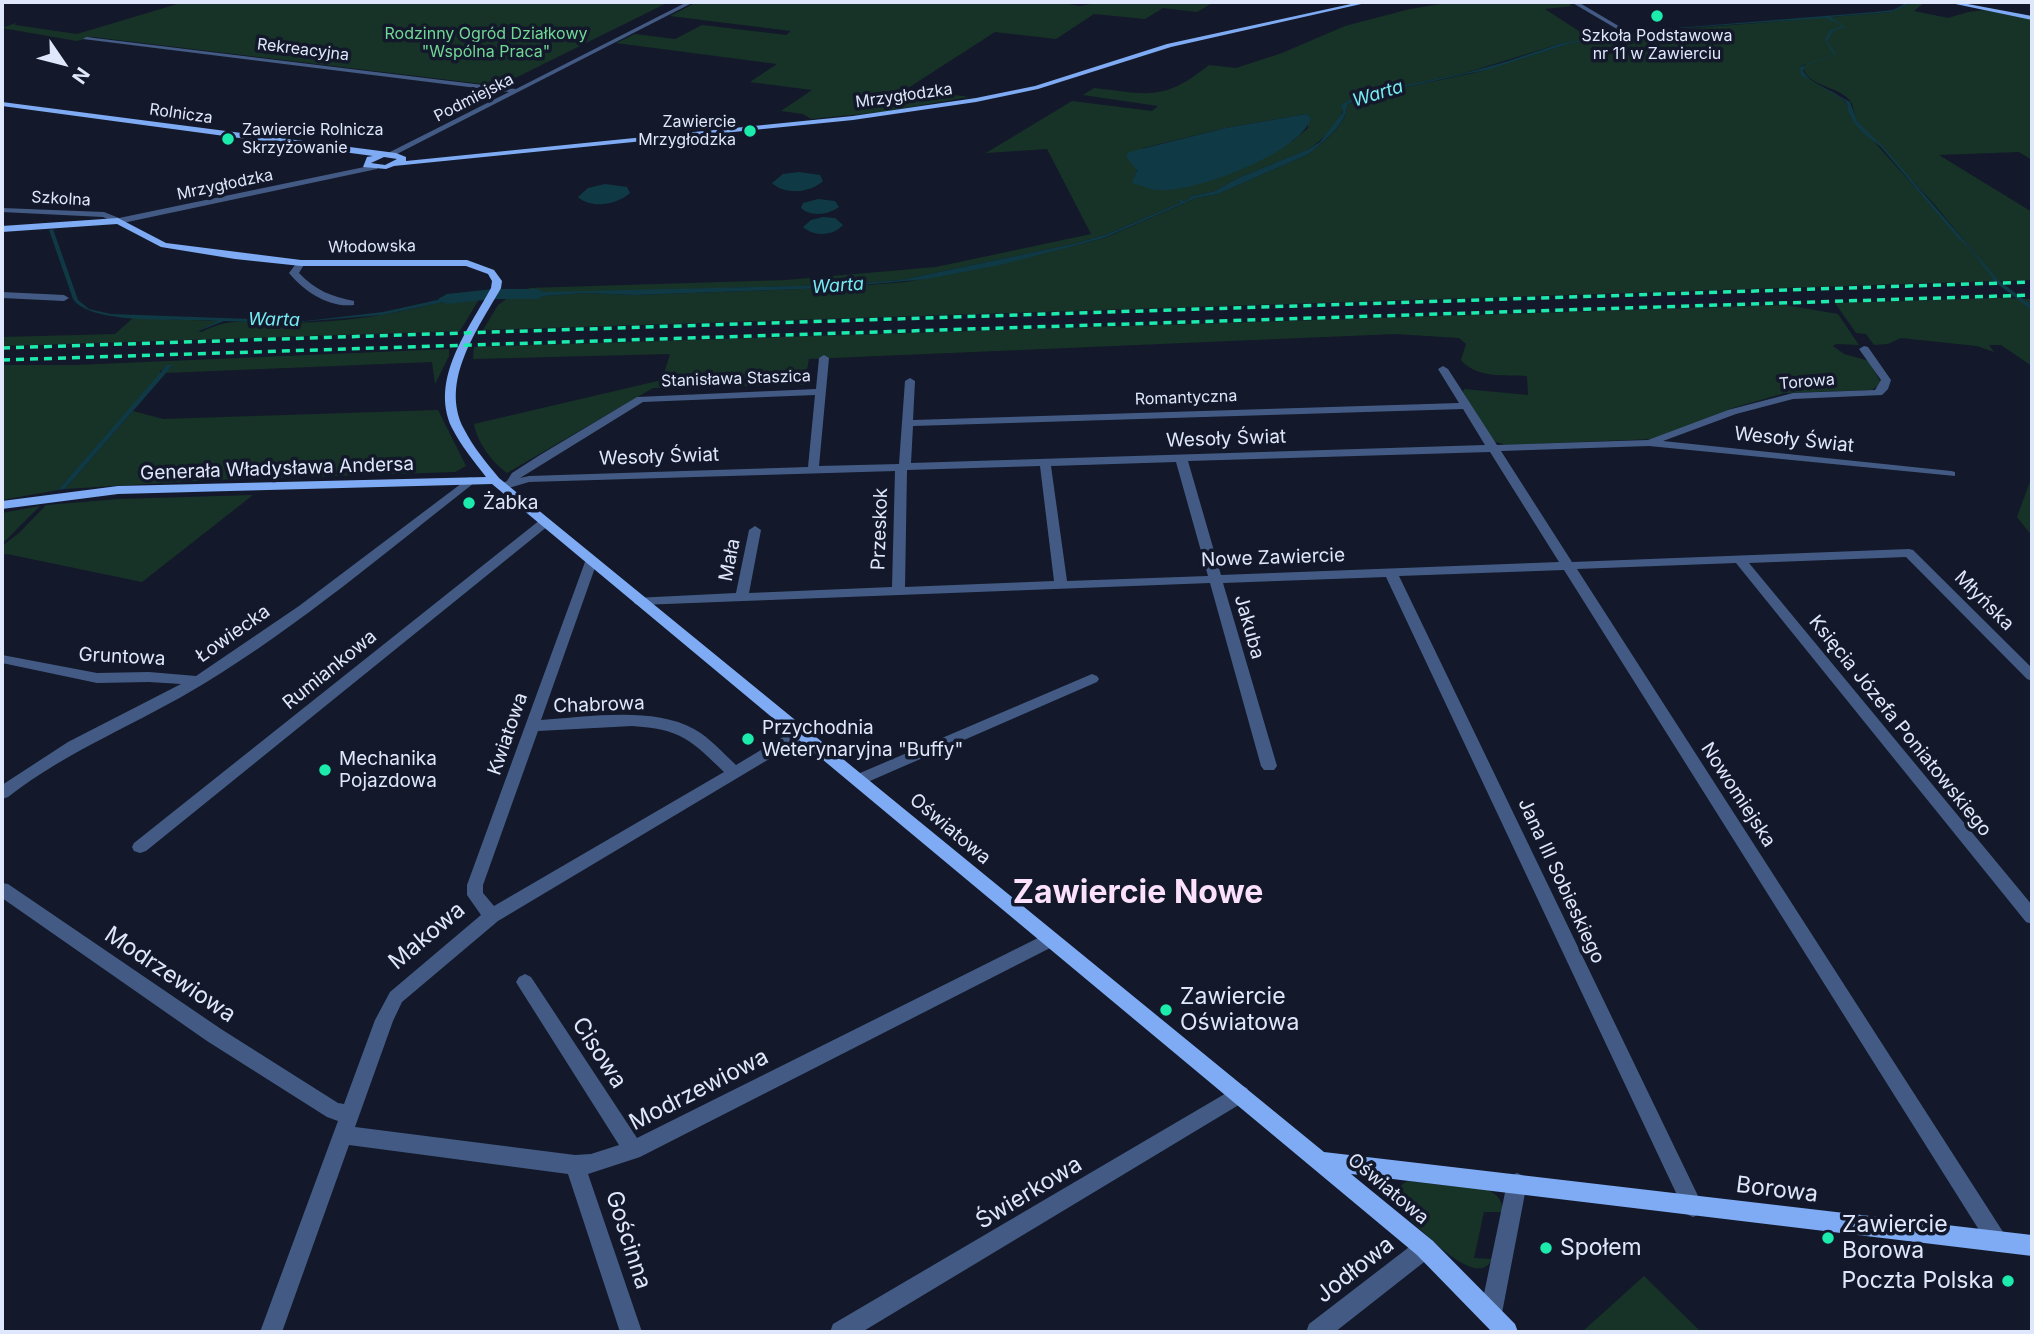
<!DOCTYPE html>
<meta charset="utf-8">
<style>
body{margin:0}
#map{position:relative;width:2034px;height:1334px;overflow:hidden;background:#13192a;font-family:Inter,sans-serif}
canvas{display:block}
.frame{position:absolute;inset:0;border:4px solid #dfe7fc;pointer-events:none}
.north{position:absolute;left:28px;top:28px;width:70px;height:70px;-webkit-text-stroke:5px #13192a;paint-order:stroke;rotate:125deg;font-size:19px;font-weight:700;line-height:28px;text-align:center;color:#dfe7fc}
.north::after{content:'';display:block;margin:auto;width:24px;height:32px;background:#dfe7fc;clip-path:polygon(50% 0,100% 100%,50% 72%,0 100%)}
</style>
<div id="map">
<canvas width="2034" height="1334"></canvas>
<div class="frame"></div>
<div class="north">N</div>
</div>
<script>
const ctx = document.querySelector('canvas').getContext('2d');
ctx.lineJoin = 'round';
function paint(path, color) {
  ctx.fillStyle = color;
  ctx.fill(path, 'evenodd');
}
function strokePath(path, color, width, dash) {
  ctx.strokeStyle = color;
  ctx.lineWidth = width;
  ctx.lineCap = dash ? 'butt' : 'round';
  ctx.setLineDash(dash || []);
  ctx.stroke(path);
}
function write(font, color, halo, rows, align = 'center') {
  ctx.font = font + ' Inter,sans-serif';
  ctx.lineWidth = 7;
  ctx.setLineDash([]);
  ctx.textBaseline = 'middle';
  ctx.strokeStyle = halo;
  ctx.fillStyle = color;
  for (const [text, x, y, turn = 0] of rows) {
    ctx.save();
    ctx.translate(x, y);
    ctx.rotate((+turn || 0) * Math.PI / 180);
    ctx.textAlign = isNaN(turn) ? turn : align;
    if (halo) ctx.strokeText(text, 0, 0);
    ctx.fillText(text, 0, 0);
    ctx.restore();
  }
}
const green = new Path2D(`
 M184 2H669L499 86 93 37 77 41 2 28 16 23 15 25 77 34Z
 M697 2H1056L1080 6 1101 2H1214L1197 12 1163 8 1145 19 1094 14 1056 39 995 32 908 88 969 97 882 112 811 119 803 114 781 111 812 90 750 82 777 64 616 43 635 34 675 39 702 25 786 35 791 31 670 16Z
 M1454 2H1566L1572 6 1545 9 1591 39 1559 44 1462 74 1361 94 1345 103C1342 120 1323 140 1309 149L1238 178 1215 191 1192 196 1185 201H1178L1180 203 1177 204 1108 234 1073 244 901 280 835 285 551 293H534L528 288 786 280 936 267 1091 234 1047 149 986 153 1072 101 1152 111 1158 106 1083 95 1094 88C1149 94 1163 102 1209 65L1236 68 1282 53 1345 26 1410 9ZM1306 114 1308 128 1293 141 1242 169 1133 183 1143 148 1226 128Z
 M1913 2H1925L1914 11 1948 18 1968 12 1985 10 2032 20V160L2019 152 1939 155 2032 212V280L1999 281 1992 274 1934 204 1857 121C1854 115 1854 109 1852 104 1842 85 1810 89 1803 68L1806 64 1800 67C1814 93 1847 87 1850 115L1968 246 1996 281 483 330 498 305 512 295 544 296 585 293 635 295 829 288 906 282 992 266 1105 238 1196 198 1218 194 1309 154C1322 143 1348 124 1347 105L1367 95 1474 73 1568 44 1623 34 1892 12Z
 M481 296 460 331 2 346V337L115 334 133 318 220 321 198 331 202 332C231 316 253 323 285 323 323 323 365 319 402 311 429 306 453 298 481 296Z
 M1999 298 2032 299V366L2001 345H1989L1994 352 1977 346 1901 338 1888 344 1874 345 1866 334 1856 333 1835 303Z
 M1785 305 1838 314 1859 345 1836 344 1833 346 1844 354 1869 361 1881 383 1872 390 1785 393 1733 408 1653 439 1506 445 1493 441 1463 392 1464 389 1528 395 1527 376C1506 375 1475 378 1461 360L1466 344 1459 338 1395 334 809 359 804 385 653 388 507 473C492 462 477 442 474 424L662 380 670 354 473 359 474 347Z
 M449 349V356L435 384 432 362 165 373 173 366 160 371V374L58 490 2 500V365H75Z
 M438 410 466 466 455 472 211 480 65 489 133 411 163 419Z
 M2032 476V536L2017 517Z
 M253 495 142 582 7 554 2 555V546L19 533 46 505 119 499Z
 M40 506 2 544V513Z
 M1408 1181 1488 1190C1497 1194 1504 1202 1502 1212H1484L1474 1258 1492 1259C1477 1294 1412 1220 1397 1206 1392 1196 1398 1185 1408 1181Z
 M1644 1276 1699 1330 1582 1332Z`);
const water = new Path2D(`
 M1908 2H1913L1892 12 1830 17 1845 27 1833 31 1827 41 1836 54 1806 64 1803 71 1810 80 1850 102 1857 121 1886 150 1999 281H1996C1982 268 1974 249 1958 238L1881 147C1871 139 1855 128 1850 115 1847 109 1849 106 1844 100L1801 75 1800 67 1834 55 1825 40 1830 30 1841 27 1840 24 1825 18 1627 32 1874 12 1893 10Z
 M1615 34H1627L1568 44 1490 69 1363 96 1347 105C1348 124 1320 144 1309 154L1218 194 1196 198 1104 238 1000 265 927 279 829 288 635 295 585 293 544 296H501L503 293 835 285 901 280 1073 244 1108 234 1177 204 1180 203 1178 200 1185 201 1192 196 1215 191 1238 178 1309 149 1320 142 1343 112 1341 105 1360 94 1462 74 1505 62 1559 44Z
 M1306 114 1311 118C1301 153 1194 193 1159 190 1150 190 1141 185 1132 183L1137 170 1126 157 1129 152 1226 128Z
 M799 172 820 175 823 181C811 193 784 195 772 183L783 174Z
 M605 184 627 187 630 193C617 205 591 209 578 197L588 188Z
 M818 199 835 201 839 207C828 215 811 217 801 208L803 203Z
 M823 217 835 218 843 225C833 236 814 237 803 227L811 220Z
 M53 229 78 300 89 309 111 314 306 321 383 312 451 297 482 294 382 315 287 323 224 321 196 332 218 321C186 318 91 326 73 299L49 230Z
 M167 365H173L65 489 58 490Z`);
const stream = new Path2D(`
 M1994 279 2032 308`);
const river = new Path2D(`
 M493 289H538L547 294 538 299H493L447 304 438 299 447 294Z`);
const street = new Path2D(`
 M687 2H694L391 157 387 155 388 153 509 92 83 39 86 37 516 89Z
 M1571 2H1578L1627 31 1622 32Z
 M374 165 378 167 377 169 118 224 103 217 2 212V208L104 212 119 218Z
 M301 260 305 263 299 273C315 290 332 297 354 301V305C329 308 305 292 289 273L298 261Z
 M2 292 64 295 69 298 64 301 2 298Z
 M1864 346 1868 347 1891 380 1888 389 1882 395 1793 399 1736 414 1663 441 1951 471 1955 472V476L1649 446 1501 451 1572 562 1909 549 1913 550 2032 668V681L2027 679 1906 557 1749 563 2032 905V924L2026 922 1736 563 1577 569 2005 1235 2009 1242 2005 1249 1998 1252 1991 1249 1564 570 1399 576 1700 1200 1703 1207 1700 1214 1693 1217 1686 1214 1386 577 1223 583 1277 766 1274 770H1264L1261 766 1210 583 640 605 635 604 633 601 635 598 736 593 749 530 755 526 761 530 749 593 892 587 895 471 529 482 502 490 496 486 507 481 512 473 540 455 637 397 816 389 819 358 824 355 829 358 819 466 899 464 905 381 910 378 915 381 913 420 1459 403 1438 369 1443 366 1448 369 1497 445 1648 440 1728 410 1793 393 1875 390 1881 380 1859 349ZM815 395 808 467 529 476 520 478 643 402ZM1463 409 1485 445 911 463 913 426ZM1490 452 1559 562 1221 575 1188 461ZM1176 462 1208 576 1067 581 1051 466ZM1040 466 1054 581 905 587 907 470Z
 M470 477 474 479V483C386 552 300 625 205 683 140 723 68 750 8 797L2 799V785L68 742 181 684 149 682 97 683 2 663V655L97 673 149 672 196 676 299 606Z
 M544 519 548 520 550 523 548 526 146 851 140 853 134 851 132 847 134 843 540 520Z
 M591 558 597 562 541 720C586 717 653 706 694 729 710 738 722 752 736 765L796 729H806L808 733 806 737 498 921 402 1002 393 1021 355 1127 575 1155 591 1154 619 1145 519 987 516 982 519 977 525 974 531 977 637 1138 1044 935 1050 933 1056 935 1059 940 1056 945 640 1157 588 1174 642 1332H620L568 1174 349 1145 282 1332H260L338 1121 327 1117 207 1041 2 898V883L8 884 221 1029 338 1103 344 1104 375 1020 390 992 481 915 467 895V885L585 562ZM632 726C680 729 690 739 724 772L494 906 483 893V885L538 731Z
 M1092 674 1097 676 1099 679 1097 682 863 784H853L850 780 853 776Z
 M1240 1085 1247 1088 1250 1094 1247 1100 862 1332H830L833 1324Z
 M1517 1173 1524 1176 1527 1183 1502 1313 1499 1321 1491 1324 1483 1321 1480 1313 1507 1183 1510 1176Z
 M1425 1237 1433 1241 1436 1248 1433 1255 1335 1332H1306L1309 1324 1417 1241Z`);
const secondary = new Path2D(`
 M1360 2H1370L1171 47 1038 89 976 102 853 120 394 166 386 169 363 167 367 157 373 156 2 106V102L396 153 406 157V161L853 116 976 98 1035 86 1167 44ZM384 157 397 159 385 165 371 163Z
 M1946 2H1957L2032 16V20Z
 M118 218 166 243 301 260H467L494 270 502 281 501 288C478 329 439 381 464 429 473 447 486 462 499 478L1324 1152 2032 1235V1256L1351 1174 1433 1241 1515 1324 1518 1332H1492L1417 1255 492 484 118 494 2 509V501L118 486 486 477C474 461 461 446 452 428 429 379 469 329 491 288L492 281 488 274 466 266H301L235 259 161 247 117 224 2 232V226Z`);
const rail = new Path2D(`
 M2 348 2032 282
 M2 360 2032 295`);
const markers = [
 [1657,16,7,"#1cebac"],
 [750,131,7,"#1cebac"],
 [228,139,7,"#1cebac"],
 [469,503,7,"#1cebac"],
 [748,739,7,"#1cebac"],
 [325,770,7,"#1cebac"],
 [1166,1010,7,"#1cebac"],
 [1828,1238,7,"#1cebac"],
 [1546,1248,7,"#1cebac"],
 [2008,1281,7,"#1cebac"]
];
const farParknames = [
 ["Rodzinny Ogród Działkowy",486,34],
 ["\"Wspólna Praca\"",486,52]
];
const farPoinames = [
 ["Szkoła Podstawowa",1657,36],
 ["nr 11 w Zawierciu",1657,54],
 ["Zawiercie",736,122,"right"],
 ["Mrzygłodzka",736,140,"right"],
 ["Zawiercie Rolnicza",242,130,"left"],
 ["Skrzyżowanie",242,148,"left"]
];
const farStreetnames = [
 ["Rekreacyjna",303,50,7],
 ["Mrzygłodzka",904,96,-8],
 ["Podmiejska",474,98,-27],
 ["Rolnicza",181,114,8],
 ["Mrzygłodzka",225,185,-12],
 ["Szkolna",61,199,3],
 ["Włodowska",372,247,-1],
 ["Stanisława Staszica",736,379,-2],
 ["Torowa",1807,382,-5],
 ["Romantyczna",1186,398,-2]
];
const farWaternames = [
 ["Warta",1378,94,-17],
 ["Warta",838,286,-4],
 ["Warta",274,320,1]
];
const streetNames = [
 ["Wesoły Świat",1226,439,-2],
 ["Wesoły Świat",1794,440,6],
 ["Wesoły Świat",659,457,-2],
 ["Generała Władysława Andersa",277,469,-2],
 ["Przeskok",880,529,-88],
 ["Nowe Zawiercie",1273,558,-2],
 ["Mała",730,560,-79],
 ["Młyńska",1984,601,45],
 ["Jakuba",1249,627,74],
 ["Łowiecka",233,634,-35],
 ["Gruntowa",122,657,3],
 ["Rumiankowa",330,670,-39],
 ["Chabrowa",599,705,-2],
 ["Księcia Józefa Poniatowskiego",1900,726,51],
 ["Kwiatowa",508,734,-71],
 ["Nowomiejska",1738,795,57],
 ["Oświatowa",950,829,40],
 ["Jana III Sobieskiego",1561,881,65],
 ["Oświatowa",1388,1189,40]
];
const poiNames = [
 ["Żabka",483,503],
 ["Przychodnia",762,728],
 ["Weterynaryjna \"Buffy\"",762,750],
 ["Mechanika",339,759],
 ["Pojazdowa",339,781]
];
const nearStreetnames = [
 ["Makowa",427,936,-40],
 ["Modrzewiowa",170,975,34],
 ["Cisowa",599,1053,57],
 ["Modrzewiowa",699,1090,-27],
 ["Borowa",1777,1190,7],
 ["Świerkowa",1029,1193,-31],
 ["Gościnna",628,1240,72],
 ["Jodłowa",1355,1270,-38]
];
const nearPoinames = [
 ["Zawiercie",1180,997],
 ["Oświatowa",1180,1023],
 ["Zawiercie",1842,1225],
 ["Borowa",1842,1251],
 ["Społem",1560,1248],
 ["Poczta Polska",1994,1281,"right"]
];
const nearDistrictnames = [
 ["Zawiercie Nowe",1138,893]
];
paint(green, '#173327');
paint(water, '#103946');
strokePath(stream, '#103946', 3.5);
paint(river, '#103946');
paint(street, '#435b84');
paint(secondary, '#7fabf4');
strokePath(rail, '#1cebac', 3.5, [8, 6]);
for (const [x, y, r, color] of markers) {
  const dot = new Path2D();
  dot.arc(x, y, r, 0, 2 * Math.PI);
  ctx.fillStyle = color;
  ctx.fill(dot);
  strokePath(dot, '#13192a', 2.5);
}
write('16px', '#70d794', '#13192a', farParknames);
write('16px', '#dfe7fc', '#13192a', farPoinames);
write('16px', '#dfe7fc', '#13192a', farStreetnames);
write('italic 18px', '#76ebf3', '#13192a', farWaternames);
write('19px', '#dfe7fc', '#13192a', streetNames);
write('19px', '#dfe7fc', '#13192a', poiNames, 'left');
write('23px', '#dfe7fc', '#13192a', nearStreetnames);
write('23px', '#dfe7fc', '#13192a', nearPoinames, 'left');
write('bold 32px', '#fbe1fc', '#13192a', nearDistrictnames);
</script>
